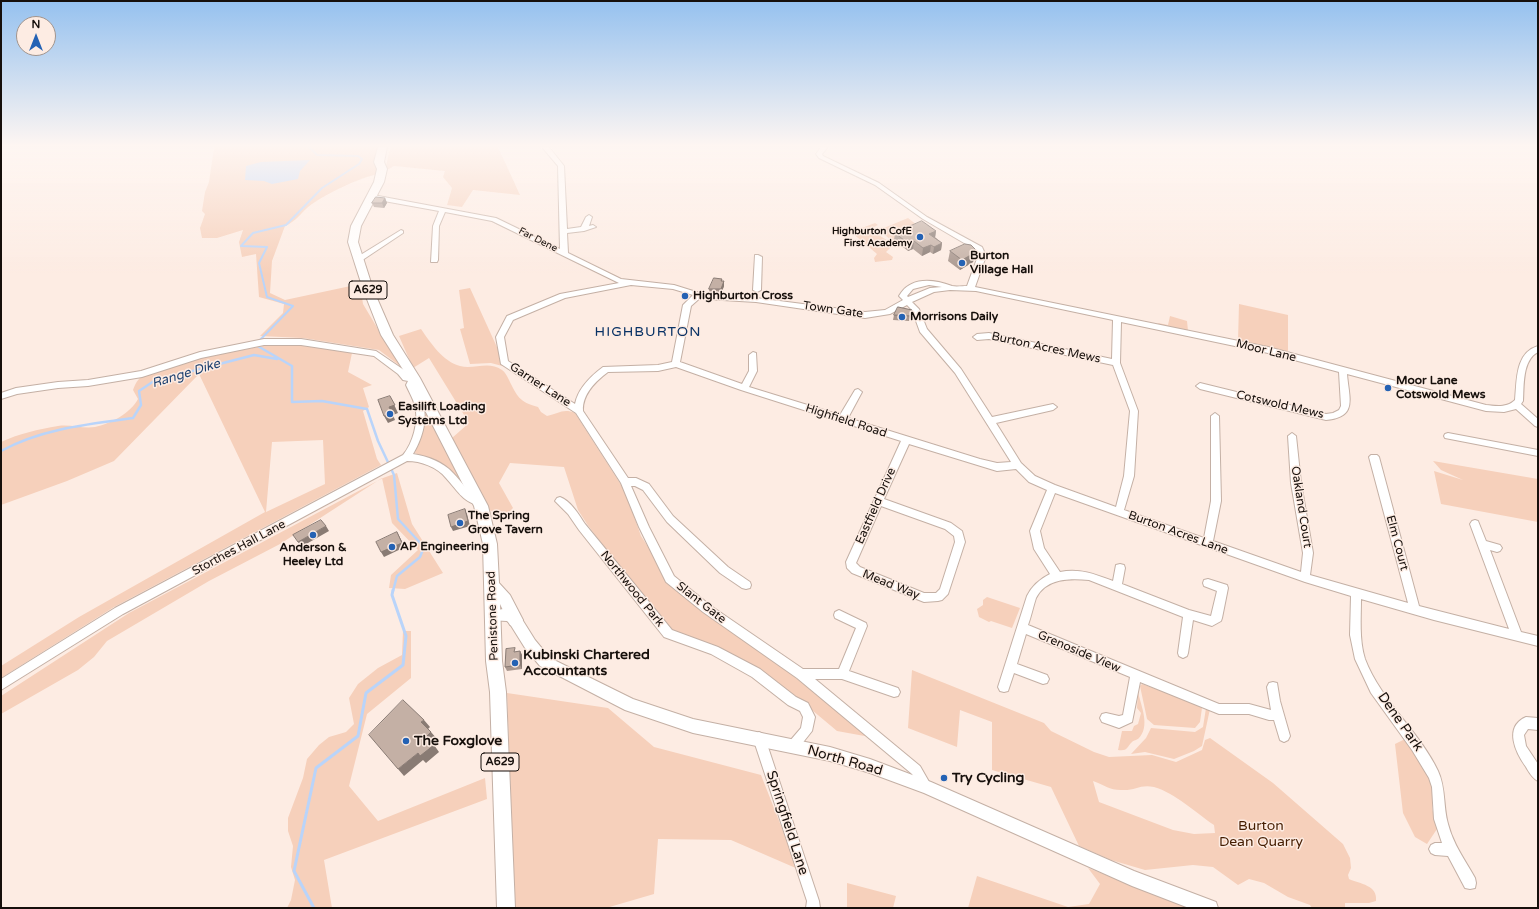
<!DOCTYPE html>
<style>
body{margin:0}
#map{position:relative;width:1539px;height:909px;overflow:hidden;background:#fdece3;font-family:"Varela Round",sans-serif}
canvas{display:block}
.frame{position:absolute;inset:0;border:2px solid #160f0b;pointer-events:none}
.north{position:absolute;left:16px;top:16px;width:40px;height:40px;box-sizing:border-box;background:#fdece3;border:1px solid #a1948d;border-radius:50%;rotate:0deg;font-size:11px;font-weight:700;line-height:16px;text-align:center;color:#160f0b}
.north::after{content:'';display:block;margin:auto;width:14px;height:18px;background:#2462b4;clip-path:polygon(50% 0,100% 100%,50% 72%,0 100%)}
</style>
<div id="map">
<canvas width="1539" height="909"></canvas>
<div class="frame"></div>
<div class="north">N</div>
</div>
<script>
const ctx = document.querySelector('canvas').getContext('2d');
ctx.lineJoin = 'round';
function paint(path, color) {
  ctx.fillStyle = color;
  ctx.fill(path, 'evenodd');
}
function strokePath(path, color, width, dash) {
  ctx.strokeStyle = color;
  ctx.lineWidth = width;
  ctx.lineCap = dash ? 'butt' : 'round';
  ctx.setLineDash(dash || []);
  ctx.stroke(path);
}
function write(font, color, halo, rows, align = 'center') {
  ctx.font = font + ' "Varela Round",sans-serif';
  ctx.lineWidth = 3;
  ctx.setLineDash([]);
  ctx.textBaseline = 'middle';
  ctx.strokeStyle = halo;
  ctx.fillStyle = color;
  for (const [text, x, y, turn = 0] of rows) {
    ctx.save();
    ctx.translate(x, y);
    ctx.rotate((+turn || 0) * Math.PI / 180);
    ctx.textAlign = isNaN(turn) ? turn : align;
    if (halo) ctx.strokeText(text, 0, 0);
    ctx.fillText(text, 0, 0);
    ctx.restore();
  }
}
const green = new Path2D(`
 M214 147H379L378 174C359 178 328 193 312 204 302 211 296 222 285 226L272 261 270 293 285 300 360 284 363 304 400 366 379 350 303 338 260 336 283 313 284 304 259 297 256 254 242 257 239 242 243 230 217 238H202L200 228 205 214 202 211 205 192 209 182Z
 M390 147H498L520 195 473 190 462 207 447 205 452 188 443 177 445 171 394 166 385 171Z
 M908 218 921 228 892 241 879 230Z
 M875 223 878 225 872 228 877 234 890 242 891 247 886 252 893 257 892 260 875 262 874 258 877 254 851 232Z
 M470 288 506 367 491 363 470 364 460 329 464 328 459 290Z
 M1239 304 1288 315V353L1238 341Z
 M1170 316 1187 321 1188 331 1159 325 1158 323 1168 325Z
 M421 329C430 342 443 362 460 366 474 370 488 360 502 370 505 372 507 376 509 380 517 396 519 402 538 407L541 412 547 416C558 414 563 408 575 413L625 491 641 536 658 562 756 649 777 663 870 737 837 731 800 700 672 632 634 587 587 524 578 510 564 467 510 463 499 483 513 508 507 514 488 510 452 438 469 423 429 358 413 368 399 336Z
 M267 345H297L352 353 348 372 372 385 363 388 369 407 363 411 377 459 381 465 114 607 1 678V666L79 617 265 512 199 374 114 461 67 481 1 505V442C18 434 39 429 58 426 70 424 83 429 95 427 110 424 131 413 138 399L133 390C134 387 136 382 139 379 152 364 243 351 267 345ZM323 440 325 484 266 512 272 442Z
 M425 407 464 485 447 467 415 453 425 412Z
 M1433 461 1538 479V522L1441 504 1434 471 1463 480 1441 470Z
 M397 473 412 524 443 573 405 589 389 588 391 575 418 550 392 523 382 478 280 544 209 581 107 641 94 657 78 670 1 714V696L129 613 383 478Z
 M987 597 1020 608 1012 628 991 621 989 622 979 617 977 609 983 605V600Z
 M403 631H411V678L367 714 349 786 378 821 485 778 487 799 324 860 332 908H287L291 900 295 880 291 867 293 846 288 831V818L303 778 307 759 319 745 329 737 346 732 354 724 349 698 358 684 378 668 402 655Z
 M912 670 1044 723 1051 731 1094 752 1109 757 1152 755 1176 762 1202 750 1205 740 1210 738 1273 783 1343 844 1350 858 1351 868 1348 875 1349 879C1360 884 1378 885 1376 901L1369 903H1345V908H1312L1310 905 1288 897 1264 883 1249 879 1238 885 1213 867 1193 865 1145 870 1111 860 1079 846 1051 787 992 770V722L960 710 957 747 908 728ZM1093 781C1105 785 1110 791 1124 790 1136 790 1141 784 1154 787 1175 793 1196 813 1214 825L1215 833 1194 834 1173 830 1099 802Z
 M1142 684 1197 704 1202 708 1200 722 1195 728 1154 725 1147 719 1140 686Z
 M1138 692C1141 706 1151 727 1138 739 1138 739 1133 741 1132 742 1126 748 1128 751 1118 750L1122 731H1132L1134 726 1138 724 1141 713 1137 708Z
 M507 693 608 708 654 747 761 775 798 869 731 840 658 839 654 894 606 908H515Z
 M1206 708 1210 709 1202 746 1194 751 1174 759 1145 752 1131 754 1146 738 1151 728 1195 732 1203 727Z
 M1405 739 1432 778 1434 791 1432 808 1437 829 1427 844 1415 837 1403 813 1395 744Z
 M1088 868 1193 908H968L977 876 1068 907 1089 904 1100 884Z
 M847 883 896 896 893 908H847Z`);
const water = new Path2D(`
 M310 160 300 171 298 179 272 184 264 181 245 180 246 166 261 162Z`);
const streamFar2 = new Path2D(`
 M259 341 293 306 267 297 259 263 267 247 241 246 253 233 286 225 322 188 359 164 362 159 358 156 317 155 309 147`);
const streamFar1 = new Path2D(`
 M256 345 292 366V402L322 401 367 409 378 441 394 475 398 519 424 547 420 557 397 576 393 591
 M1 451C41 429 88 424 133 418L141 405 139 391 154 381 254 355 277 359`);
const stream = new Path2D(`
 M314 908 294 871 316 768 358 736 366 693 403 665 406 636 392 595 393 590`);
const minor = new Path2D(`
 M542 147H549L564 166 567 229 581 227 586 217 589 215 592 217 589 226 593 225 596 227 584 231 567 233 568 253 621 279 674 285 706 295 756 298 865 312 885 310 903 300 899 296C910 276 934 279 952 286 956 287 963 286 967 286L978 256 976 250 923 219 875 185 819 158 816 154 821 147H828L822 154 823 156 879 183 927 217 982 247 986 256 975 287 1268 347 1486 405C1496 406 1507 408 1515 400 1517 380 1515 353 1538 346V352C1522 360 1524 386 1523 401L1521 404 1538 419V427L1535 426 1516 409 1504 412 1486 411 1347 374C1349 399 1358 417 1326 420L1200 389 1196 386 1200 383 1326 414 1333 413 1339 410 1341 406 1339 372 1268 353 1121 322 1120 363 1138 411 1134 476 1124 510 1204 538 1211 501V416L1215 413 1219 416 1221 501 1213 541 1301 572 1303 553 1291 483 1288 436 1292 433 1296 436 1301 483 1313 553 1310 575 1408 603 1369 457 1371 455H1377L1379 457 1419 606 1509 629 1470 524 1472 521 1475 520 1478 521 1486 541 1500 545 1502 548 1500 551 1497 552 1490 550 1521 632 1538 636V646L1434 620 1361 599C1361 618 1359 640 1365 659 1381 701 1419 731 1438 771 1446 788 1443 807 1448 824 1453 844 1465 860 1475 878L1476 883 1475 888 1470 889 1465 888 1448 856 1435 855 1431 853 1429 849 1431 845 1435 843H1442L1434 819 1432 787 1429 778 1412 750 1371 693 1355 659 1350 635 1351 596 1305 582 1055 493 1040 531 1044 548 1060 572C1079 568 1095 574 1113 581L1116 565 1120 564 1124 565 1125 568 1122 584 1189 610 1211 616 1217 591 1204 586 1203 583 1204 580 1208 579 1227 585 1228 588 1222 618 1221 621 1212 626 1193 620 1188 653 1187 656 1183 658 1179 656 1178 653 1183 617 1089 580C1070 578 1046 578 1036 598 1033 607 1031 617 1028 625L1219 704H1249L1271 710 1267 687 1269 683 1273 682 1277 683 1280 701 1290 736 1288 740 1284 742 1280 740 1274 720H1269L1249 714H1219L1140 682 1132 722 1119 728 1102 722 1100 718 1102 714 1106 713 1119 716 1123 715 1130 677 1026 634 1017 664 1047 675 1049 679 1047 683 1043 684 1014 673 1008 691 1004 692 1000 691 998 687 1027 596C1032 586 1040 579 1050 574L1034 549 1030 531 1047 490 1029 482 1016 469 997 471 909 444 884 499 951 523 962 531 965 542 948 594 942 600 938 601 924 602 852 573 847 568 846 562 901 441 741 390 676 367 658 371 608 372C596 381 582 394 583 411L628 478H636L649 484 673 516 728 567 750 582 751 585 750 588 746 589 742 588 720 573 667 522 643 490 635 486H631L649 527 674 576 711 606 803 669H839L856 628 835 618 834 615 835 612 839 610 866 623 867 626 849 671 898 688 900 692 898 696 894 697 842 679H815L920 766 932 787 930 791 926 793 922 791 912 774 797 678 703 612 666 582 639 527 621 483 576 413 501 364 496 337 507 316 560 294 619 283 492 221 445 212 439 226 438 260 437 262H431L433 226 439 211 373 199 370 197 373 195 496 218 560 249 558 166ZM631 285 673 289 693 295 683 305 672 362 658 365 603 367C591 376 578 388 575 404L508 361 504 337 513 320 565 298ZM929 285 942 287 930 288 908 297 907 296 913 289ZM950 290 976 291 1113 320 1112 359 989 333 977 334 973 337 977 340 989 339 1113 365 1130 411 1124 476 1116 507 1055 485 1035 476 1021 463 996 423 1053 410 1057 407 1053 404 992 417 961 369 927 329 919 309 912 302 934 292ZM700 298 706 299 756 302 865 318 890 314 907 305 912 310 920 332 955 373 1011 462 997 463 980 459 848 418 862 392 858 389 855 390 840 415 749 387 757 371 756 353 753 352 749 355V371L742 384 680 362 691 306ZM881 506 945 529 954 536 955 542 940 589 936 593H924L860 567 856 563Z
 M401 230 403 231V233L361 261H358L354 259Z
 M755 255H758L762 257 761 290 757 292 753 290Z
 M264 339H301L376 351 404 370 408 375 417 376 418 378 414 385C417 392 421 398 423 405 428 421 421 441 413 454 427 456 443 462 453 473 463 483 468 494 482 499L484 502 482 505 479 506C461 500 458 491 446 478 437 467 421 461 407 461L123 614 1 690V679L115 608 403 455C413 443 419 421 415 406 413 398 409 392 406 385L408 381 403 380 398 374 374 356 301 345H264L201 358 142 377 88 386 58 388 17 394 1 399V393L16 388 58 382 88 380 141 371 200 352Z
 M1448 433 1538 450V456L1445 438 1444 436 1445 434Z
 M560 497C571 501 579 515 585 524L672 630 718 647 760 669 796 697 808 703 815 717 812 731 797 750 793 752 789 750 787 746 789 742 801 728 803 717 800 711 788 705 752 677 711 654 664 637 579 530 568 514 555 501 557 498Z
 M1526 717 1538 718V730L1528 729 1524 735 1526 746 1538 764V781C1532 778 1529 772 1526 767 1516 753 1503 727 1526 717Z
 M759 732 763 734 765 738 819 901 820 908H806L807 901 753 738 755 734Z`);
const major = new Path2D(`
 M503 609 515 612 520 616 535 640 550 658 633 699 693 719 830 747 870 759 931 782 1134 871 1216 902 1218 908H1189L1132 886 924 793 870 773 830 761 693 733 625 710 540 666 525 648 510 624 507 621 488 620 487 616 488 612Z`);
const highway = new Path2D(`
 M378 147H387L384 162 387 169 384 182 361 226 358 242 373 289 393 335 420 378 488 506 497 544 499 583 510 595 523 620 520 625 515 627 510 625 500 604 502 661 506 692 515 908H497L490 692 486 661 483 544 474 506 409 379 381 335 363 289 348 242 351 226 374 182 377 169 374 162Z`);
const wall = new Path2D(`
 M385 198 387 203 384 208 374 207 372 203Z
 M936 231 935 237 942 243 941 250 933 254 930 252 922 256 913 249 908 251 894 240 895 233Z
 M950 251 976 252 973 262 960 270 948 261Z
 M722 279V281H724V286L721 294H710L709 289Z
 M912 310 909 321 893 320 894 315Z
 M520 651 522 655V669L507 671 505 667 517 652Z`);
const shadedWall = new Path2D(`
 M385 198 387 203 384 208 382 203Z
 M936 231 935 238 929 234Z
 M914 241 913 249 908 251 909 244Z
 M942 243 941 250 933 254 934 247Z
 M931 245 930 252 922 256 923 248Z
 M976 252 973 262 960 270 962 260Z
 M724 281V286L721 294V289Z
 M390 396 398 413 393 415 395 420 388 423 384 416 389 407Z
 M465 509 467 514 470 526 453 531 451 527Z
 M326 526 329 531 301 547 298 542Z
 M397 532 405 547 384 557 381 552Z
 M520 651 522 655V669L520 665Z
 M424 720 430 727 427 730 421 722Z
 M431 732 437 739 432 744 426 737Z
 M434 745 439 752 426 763 423 760 404 776 398 769 418 753Z`);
const building = new Path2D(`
 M376 197 385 198 382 203H372Z
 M922 221 936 231 929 234 942 243 934 247 931 245 923 248 914 241 909 244 895 233Z
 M965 244 971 245 975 249 976 252 962 260 950 251Z
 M714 278 722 279 721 281H724L721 289H709Z
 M898 307 912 310 910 316 894 315Z
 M390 396 395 405 389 407 392 413 384 416 378 400Z
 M465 509 468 521 451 527 448 515Z
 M321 520 326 526 298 542 293 535Z
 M397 532 402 543 381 552 376 542Z
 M515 648 514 652 520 651V665L505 667 506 649Z
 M403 700 424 720 421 722 431 732 426 737 434 745 420 756 418 753 398 769 369 735Z`);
const markers = [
 [920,237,4,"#2462b4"],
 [962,263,4,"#2462b4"],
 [685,296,4,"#2462b4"],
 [902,317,4,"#2462b4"],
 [1388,388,4,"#2462b4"],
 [390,414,4,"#2462b4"],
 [460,523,4,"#2462b4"],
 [313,535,4,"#2462b4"],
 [392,547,4,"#2462b4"],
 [515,663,4,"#2462b4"],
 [406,741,4,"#2462b4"],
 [944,778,4,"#2462b4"]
];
const farPoinames = [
 ["Highburton CofE",912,231],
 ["First Academy",912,243]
];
const farStreetnames = [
 ["Far Dene",538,240,27]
];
const shields = [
 [368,290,38],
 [500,762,38]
];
const shieldNames = [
 ["A629",368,290],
 ["A629",500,762]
];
const poiNames = [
 ["Burton",970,256],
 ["Village Hall",970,270],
 ["Highburton Cross",693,296],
 ["Morrisons Daily",910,317],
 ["Moor Lane",1396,381],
 ["Cotswold Mews",1396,395],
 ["Easilift Loading",398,407],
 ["Systems Ltd",398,421],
 ["The Spring",468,516],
 ["Grove Tavern",468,530],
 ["AP Engineering",400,547],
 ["Anderson &",313,548,"center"],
 ["Heeley Ltd",313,562,"center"]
];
const streetNames = [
 ["Town Gate",833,310,8],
 ["Burton Acres Mews",1046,348,12],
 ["Moor Lane",1266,351,14],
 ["Garner Lane",540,385,33],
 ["Cotswold Mews",1280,405,13],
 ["Highfield Road",846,421,18],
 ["Eastfield Drive",876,506,-66],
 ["Oakland Court",1301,507,81],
 ["Burton Acres Lane",1178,533,20],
 ["Elm Court",1397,543,75],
 ["Storthes Hall Lane",239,548,-28],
 ["Mead Way",891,585,22],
 ["Northwood Park",632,589,51],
 ["Slant Gate",701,603,38],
 ["Penistone Road",493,616,-92],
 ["Grenoside View",1079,652,23]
];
const waterNames = [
 ["Range Dike",186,374,-17]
];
const quarterNames = [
 ["HIGHBURTON",648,332]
];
const nearPoinames = [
 ["Kubinski Chartered",523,655],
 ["Accountants",523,671],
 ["The Foxglove",414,741],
 ["Try Cycling",952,778]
];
const nearStreetnames = [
 ["Dene Park",1400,722,55],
 ["North Road",845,761,16],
 ["Springfield Lane",787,823,72]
];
const nearParknames = [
 ["Burton",1261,826],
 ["Dean Quarry",1261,842]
];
paint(green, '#f6d0bb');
paint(water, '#b9d4fa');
strokePath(streamFar2, '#b9d4fa', 2);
strokePath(streamFar1, '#b9d4fa', 2.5);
strokePath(stream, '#b9d4fa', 3);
strokePath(minor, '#c4b0a5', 2);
strokePath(major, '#c4b0a5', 2);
strokePath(highway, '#c4b0a5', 2);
paint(minor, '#fff');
paint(major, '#fff');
paint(highway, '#fff');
paint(wall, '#a9978e');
paint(shadedWall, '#897b74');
paint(building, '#c4b0a5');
strokePath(building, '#897b74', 1);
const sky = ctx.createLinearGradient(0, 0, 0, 275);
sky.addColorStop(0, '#95c1ef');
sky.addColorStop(0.53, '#fef6f2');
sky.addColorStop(1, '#fef6f200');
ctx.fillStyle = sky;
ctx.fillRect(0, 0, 1539, 275);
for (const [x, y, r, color] of markers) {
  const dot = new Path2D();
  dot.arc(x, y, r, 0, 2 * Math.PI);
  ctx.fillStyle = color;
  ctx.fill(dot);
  strokePath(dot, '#fdece3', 1.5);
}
write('bold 10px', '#160f0b', '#fdece3', farPoinames, 'right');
write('10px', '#160f0b', '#fdece3', farStreetnames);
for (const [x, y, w] of shields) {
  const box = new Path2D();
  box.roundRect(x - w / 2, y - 9, w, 18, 3);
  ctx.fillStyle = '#fdece3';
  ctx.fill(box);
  strokePath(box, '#160f0b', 1);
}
write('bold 11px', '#160f0b', null, shieldNames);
write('bold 12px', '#160f0b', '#fdece3', poiNames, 'left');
write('12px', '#160f0b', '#fdece3', streetNames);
write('italic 13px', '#1f4271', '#fdece3', waterNames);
ctx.letterSpacing = '1px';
write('14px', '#093265', '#fdece3', quarterNames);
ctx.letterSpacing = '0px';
write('bold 14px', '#160f0b', '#fdece3', nearPoinames, 'left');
write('14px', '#160f0b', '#fdece3', nearStreetnames);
write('14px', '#451d01', '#fdece3', nearParknames);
</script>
